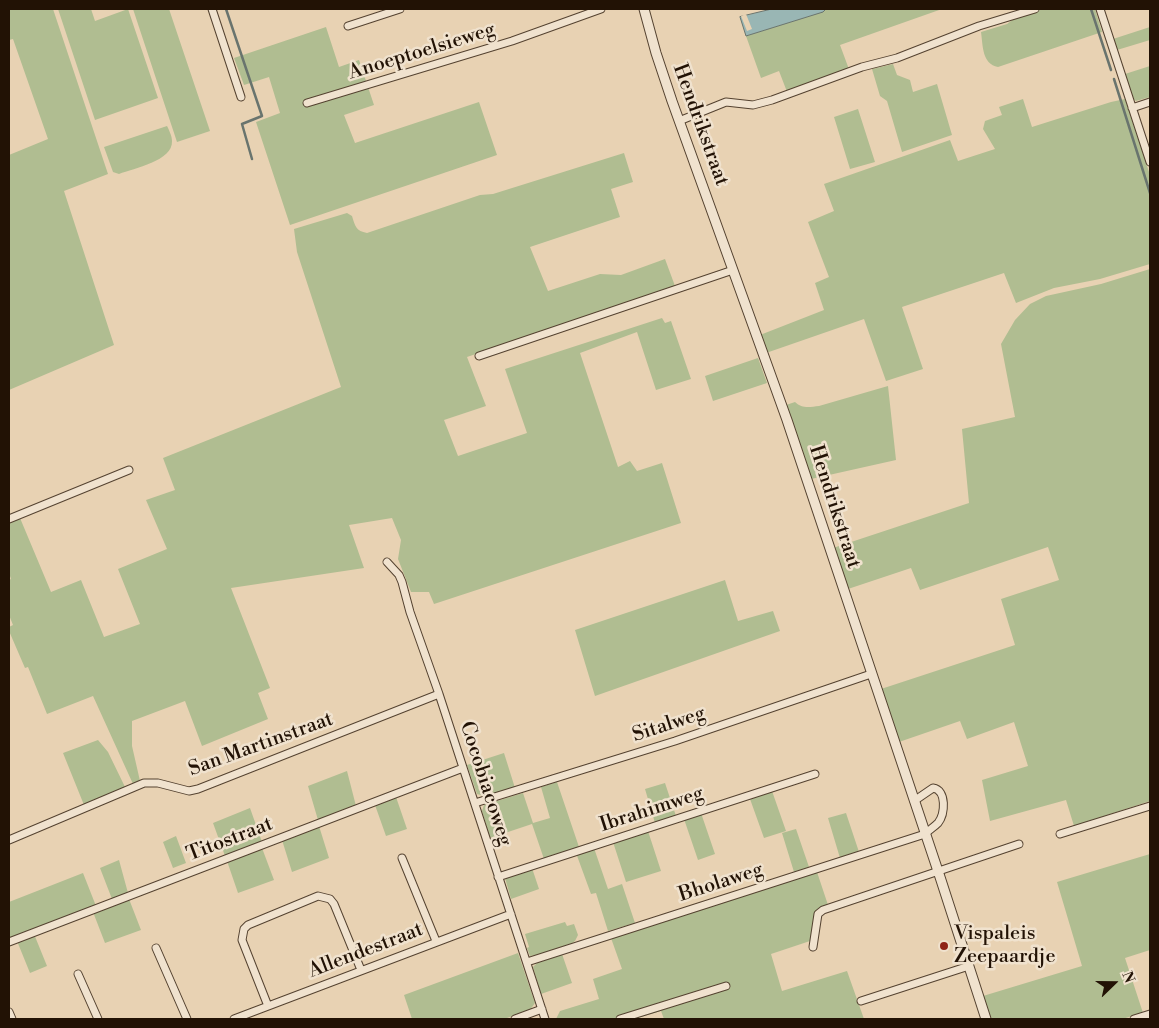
<!DOCTYPE html>
<style>
body{margin:0}
#map{position:relative;width:1159px;height:1028px;overflow:hidden;background:#e8d2b3;font-family:"Libre Bodoni",serif}
canvas{display:block}
.frame{position:absolute;inset:0;border:10px solid #221205;pointer-events:none}
.north{position:absolute;left:1089px;top:958px;width:50px;height:50px;-webkit-text-stroke:4px #f0e2ce;paint-order:stroke;rotate:68deg;font-size:14px;font-weight:700;line-height:20px;text-align:center;color:#221205}
.north::after{content:'';display:block;margin:auto;width:18px;height:22px;background:#221205;clip-path:polygon(50% 0,100% 100%,50% 72%,0 100%)}
</style>
<div id="map">
<canvas width="1159" height="1028"></canvas>
<div class="frame"></div>
<div class="north">N</div>
</div>
<script>
const ctx = document.querySelector('canvas').getContext('2d');
ctx.lineJoin = 'round';
function paint(path, color) {
  ctx.fillStyle = color;
  ctx.fill(path, 'evenodd');
}
function strokePath(path, color, width, dash) {
  ctx.strokeStyle = color;
  ctx.lineWidth = width;
  ctx.lineCap = dash ? 'butt' : 'round';
  ctx.setLineDash(dash || []);
  ctx.stroke(path);
}
function write(font, color, halo, rows, align = 'center') {
  ctx.font = font + ' "Libre Bodoni",serif';
  ctx.lineWidth = 5;
  ctx.setLineDash([]);
  ctx.textBaseline = 'middle';
  ctx.strokeStyle = halo;
  ctx.fillStyle = color;
  for (const [text, x, y, turn = 0] of rows) {
    ctx.save();
    ctx.translate(x, y);
    ctx.rotate((+turn || 0) * Math.PI / 180);
    ctx.textAlign = isNaN(turn) ? turn : align;
    if (halo) ctx.strokeText(text, 0, 0);
    ctx.fillText(text, 0, 0);
    ctx.restore();
  }
}
const green = new Path2D(`
 M9 9H53L108 174 64 191 114 345 9 390V155L48 139 13 39 9 40Z
 M58 9H91L95 21 128 9 158 98 95 120Z
 M133 9H169L210 131 177 142Z
 M826 9H942L840 45 850 72 789 97 779 71 761 78 746 36 822 12Z
 M1041 9H1095L1102 32 998 67C982 64 983 46 981 32L1007 24 1019 15Z
 M326 27 339 67 359 60 374 105 344 115 355 143 479 102 497 155 290 225 256 122 280 113 269 77 244 85 234 58Z
 M1150 27V40L1117 50 1113 39Z
 M893 64 897 75 910 80 913 92 937 84 952 135 902 152 887 101 880 96 872 69Z
 M1150 66V97L1136 101 1132 98 1125 74Z
 M1023 99 1032 127 1111 102 1125 99 1150 175V264L1100 279 1054 288 1016 303 1004 273 902 307 923 369 886 381 864 319 766 353 760 335 824 310 815 283 829 277 808 222 834 211 824 184 950 140 958 161 995 149 983 129 985 121 1002 115 999 107Z
 M858 109 875 162 850 169 834 117Z
 M167 126C169 130 172 136 172 141 173 161 134 168 119 174L113 172 104 147Z
 M624 153 633 182 611 189 620 217 530 247 548 291 600 274 621 275 665 259 675 286 467 357 486 406 444 420 458 456 527 433 505 369 662 318 665 323 671 321 691 379 656 390 637 332 580 353 618 467 630 461 637 471 662 463 681 523 434 604 429 592H411L398 559 401 540 392 518 349 525 364 568 231 588 270 688 258 693 268 719 202 746 185 701 132 721V746L140 781 133 784 93 696 47 714 28 667 25 668 9 631V627L13 625 9 615V580L11 579 9 573V523L20 518 51 592 81 580 104 637 140 624 118 569 167 549 146 500 175 490 163 458 341 387 297 252 294 229 347 213 352 216C355 226 356 231 367 233L480 195 493 194Z
 M1150 269V801L1074 826 1066 800 990 821 982 780 1028 766 1014 722 967 739 960 721 899 742 881 689 1015 645 1001 599 1059 580 1048 547 920 590 911 568 848 589 833 548 969 503 962 429 1015 417 1001 344 1015 320 1030 304 1046 296 1101 284Z
 M758 358 767 383 713 401 705 376Z
 M888 386 896 460 811 479 786 405 795 402C802 409 810 407 819 406Z
 M725 580 738 621 773 611 780 631 595 696 575 630Z
 M98 740 108 752 125 787 84 805 63 753Z
 M504 753 515 788 484 796 477 794 467 765Z
 M347 771 356 806 318 820 308 786Z
 M557 782 579 847 544 859 532 824 490 838 482 811 484 805 523 793 533 823 550 818 541 787Z
 M665 783 676 816 655 823 645 789Z
 M772 791 786 831 764 838 750 799Z
 M396 797 407 829 386 836 375 805Z
 M250 808 262 842 225 856 213 823Z
 M701 813 715 854 698 860 684 819Z
 M846 813 859 852 840 858 828 818Z
 M319 826 329 858 292 872 282 840Z
 M796 829 809 867 794 872 782 833Z
 M648 831 661 871 626 882 613 842Z
 M176 836 186 863 173 868 163 842Z
 M262 848 274 880 238 893 227 861Z
 M594 848 608 889 622 884 635 923 608 931 596 893 591 894 576 853Z
 M1150 854V950L1125 958 1143 1013 1122 1019H990L983 996 1082 966 1057 882Z
 M119 860 128 893 112 899 100 868Z
 M532 868 539 889 511 899 505 878Z
 M817 872 829 908 817 911 810 941 771 954 782 991 847 971 864 1019H664L661 1011 634 1019H556L560 1011 599 999 593 979 622 969 611 938Z
 M83 873 96 906 9 939V902Z
 M129 899 141 930 105 943 93 912Z
 M565 922 567 926 574 924 578 935 575 941 570 945 537 955 530 956 527 948 529 947 525 934Z
 M34 934 47 966 30 973 17 941Z
 M518 953 535 1003 530 1010 504 1019H412L404 995Z
 M562 954 572 983 541 994 533 967 537 963Z`);
const water = new Path2D(`
 M772 9H826L823 12 746 36 740 17Z`);
const pier = new Path2D(`
 M746 14 752 29 747 31 741 16Z`);
const stream = new Path2D(`
 M226 9 262 116 242 124 252 159
 M1091 9 1111 70
 M1114 79 1150 193`);
const minor = new Path2D(`
 M212 9 241 97
 M1100 9 1150 162
 M348 26 400 9
 M307 103 512 41 601 9
 M1132 108 1150 102
 M679 121 726 102 753 105 772 100 862 67 897 58 979 26 1035 9
 M479 356 733 270
 M9 519 129 470
 M387 562 399 575 402 582 410 612 439 694 545 1019
 M475 803 675 741 871 674
 M1060 834 1150 806
 M9 840 144 783H158L189 791 198 789 439 694
 M402 858 436 941
 M498 877 815 774
 M9 942 463 768
 M813 947 818 914 823 910 1019 844
 M156 948 187 1019
 M527 962 925 834C929 830 934 827 938 823 945 814 947 790 933 788L914 801
 M78 974 98 1019
 M861 1001 969 966
 M268 1006 242 940 244 929 248 925 318 896 330 899 334 904 361 970
 M9 1012 12 1019
 M234 1019 511 914
 M515 1019 542 1009
 M620 1019 726 986
 M1134 1019 1150 1014`);
const tertiary = new Path2D(`
 M644 9 656 53 672 101 787 420 940 877 986 1019`);
const markers = [
 [944,946,5,"#8f2418"]
];
const streetNames = [
 ["Anoeptoelsieweg",422,52,-17],
 ["Hendrikstraat",700,125,70],
 ["Hendrikstraat",834,507,72],
 ["Sitalweg",669,725,-18],
 ["San Martinstraat",261,745,-20],
 ["Cocobiacoweg",485,784,72],
 ["Ibrahimweg",652,810,-18],
 ["Titostraat",230,840,-21],
 ["Bholaweg",721,883,-18],
 ["Allendestraat",366,951,-21]
];
const poiNames = [
 ["Vispaleis",954,934],
 ["Zeepaardje",954,957]
];
paint(green, '#b0bd91');
paint(water, '#99b6b4');
strokePath(water, '#69746e', 1);
paint(pier, '#e8d2b3');
strokePath(stream, '#69746e', 2.5);
strokePath(minor, '#544230', 9);
strokePath(tertiary, '#544230', 11);
strokePath(minor, '#f0e2ce', 7);
strokePath(tertiary, '#f0e2ce', 9);
for (const [x, y, r, color] of markers) {
  const dot = new Path2D();
  dot.arc(x, y, r, 0, 2 * Math.PI);
  ctx.fillStyle = color;
  ctx.fill(dot);
  strokePath(dot, '#f0e2ce', 2);
}
write('20px', '#221205', '#f0e2ce', streetNames);
write('20px', '#221205', '#f0e2ce', poiNames, 'left');
</script>
